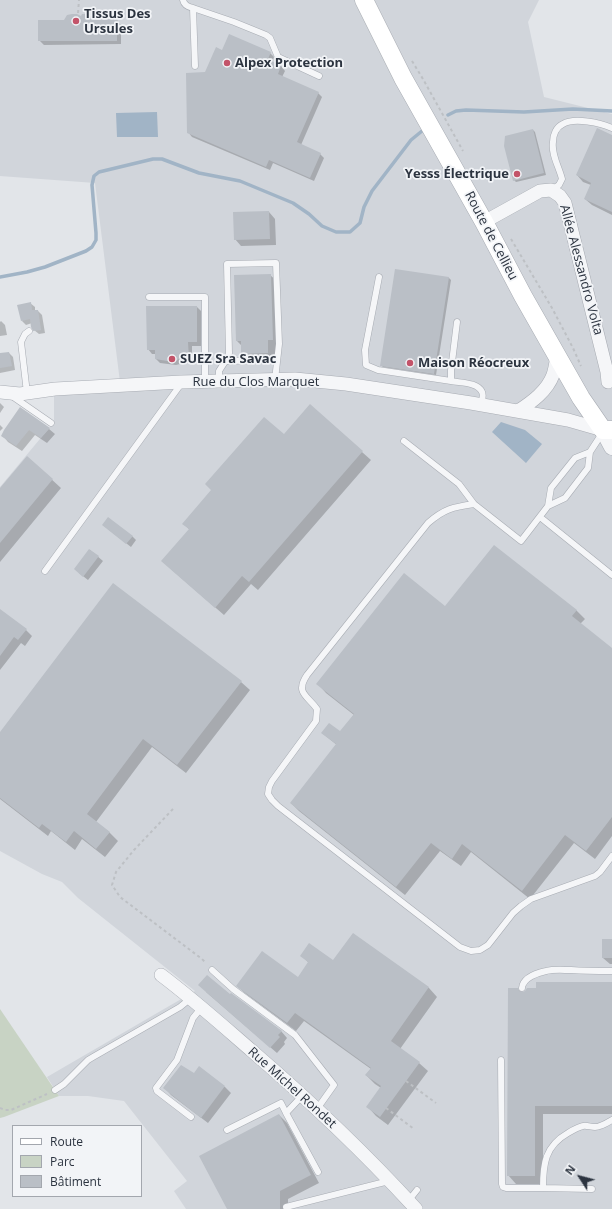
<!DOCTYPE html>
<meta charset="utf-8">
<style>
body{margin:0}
#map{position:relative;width:612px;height:1209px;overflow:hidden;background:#e2e5e9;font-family:"Open Sans",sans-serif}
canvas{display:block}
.legend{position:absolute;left:12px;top:1125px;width:130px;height:72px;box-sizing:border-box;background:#f2f4f7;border:1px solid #a3a7ae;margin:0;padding:5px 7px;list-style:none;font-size:12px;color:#2c3440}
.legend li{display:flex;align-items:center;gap:8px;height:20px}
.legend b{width:20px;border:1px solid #a3a7ae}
.north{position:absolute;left:560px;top:1157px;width:40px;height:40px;-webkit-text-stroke:3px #f2f4f7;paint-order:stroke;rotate:306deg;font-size:11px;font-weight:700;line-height:16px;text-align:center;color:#2c3440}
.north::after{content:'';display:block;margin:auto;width:14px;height:18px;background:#2c3440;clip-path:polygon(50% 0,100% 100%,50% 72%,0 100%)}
</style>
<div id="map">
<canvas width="612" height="1209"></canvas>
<ul class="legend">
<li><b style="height:5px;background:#fff"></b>Route</li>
<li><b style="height:11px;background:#c8d3c4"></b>Parc</li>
<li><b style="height:11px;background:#babfc6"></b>Bâtiment</li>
</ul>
<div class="north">N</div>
</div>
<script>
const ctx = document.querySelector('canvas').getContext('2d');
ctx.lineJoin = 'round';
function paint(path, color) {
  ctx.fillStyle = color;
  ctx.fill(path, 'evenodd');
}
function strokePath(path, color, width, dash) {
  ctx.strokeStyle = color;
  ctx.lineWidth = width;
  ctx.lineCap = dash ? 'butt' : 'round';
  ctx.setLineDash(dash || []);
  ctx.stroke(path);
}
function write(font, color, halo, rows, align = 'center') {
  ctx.font = font + ' "Open Sans",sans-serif';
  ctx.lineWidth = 3.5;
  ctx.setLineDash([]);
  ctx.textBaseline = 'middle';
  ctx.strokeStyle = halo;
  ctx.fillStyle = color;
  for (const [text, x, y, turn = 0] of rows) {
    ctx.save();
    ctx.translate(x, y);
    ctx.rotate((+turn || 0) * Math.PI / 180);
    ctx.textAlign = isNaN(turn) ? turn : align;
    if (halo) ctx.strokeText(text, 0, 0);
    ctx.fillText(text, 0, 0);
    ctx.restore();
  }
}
const built = new Path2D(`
 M0 0H539L528 22 544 97 612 114V1209H186L174 1191 187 1181 124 1101 88 1096H59L47 1077 195 991 78 898 62 882 42 874 0 851V487L54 422V394L121 390 95 183 0 176Z`);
const green = new Path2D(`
 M0 1009 59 1096 4 1117 0 1118Z`);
const water = new Path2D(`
 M157 112 158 137H117L116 113Z
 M501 422 525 430 542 444 526 463 492 432Z`);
const shadow = new Path2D(`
 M81 18 95 21 117 20 121 25V44L44 45 39 40 64 21Z
 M223 51 270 53 274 57 272 62 281 66 285 71 282 77 318 93 322 97 301 145 320 154 324 158 314 181 273 163 270 170 192 137 188 132 205 73Z
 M533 130 535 132 546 175 516 182 514 180Z
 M612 136V215L592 205 585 199 591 185 583 182 577 175Z
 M269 212 275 219 276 245 241 246 235 239Z
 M396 270 449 278 451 280 436 375 383 367 381 365Z
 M270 275 279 283 277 361 251 362 242 353V346L237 341Z
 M30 303 35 307V311H38L42 315 45 333 39 334 34 330 32 323 26 325 22 321Z
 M197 307 201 311V346H192V363H184L176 365 160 363 156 359V354H152L148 349Z
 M1 321 5 325 7 335 0 336V322Z
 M9 353 13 357 15 370 0 373V354Z
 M0 403 4 407 0 413Z
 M310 406 371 460 258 590 251 584 224 615 171 569 190 530 184 524 284 436Z
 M0 425 3 428 0 431Z
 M49 429 55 434 47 443 35 435 22 451 8 442 3 436 6 430Z
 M27 457 61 488 0 562V490Z
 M103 525 132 536 136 540 131 547Z
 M90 550 103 561 88 580 79 573Z
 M445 607 576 610 585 619 580 624 612 649V836L595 859 574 843 530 899 471 852 461 866 440 851 405 895 299 811 291 803 337 745 322 733H340L354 715 326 693 318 684Z
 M0 612 26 630 32 636 25 646 21 643 0 670Z
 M241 682 250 690 186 773 152 747 96 822 109 832 118 841 105 857 82 839 75 850 51 831 48 836 0 799V733Z
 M353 934 429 988 437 997 400 1049 419 1063 428 1071 388 1125 376 1116 368 1107 381 1088 375 1084 366 1075 371 1069 304 1021 296 1031 246 994 237 986 298 978 309 963 301 955 334 961Z
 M612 940V964H610L603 958Z
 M612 983V1114H543V1184H516L508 1175 517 989 522 993Z
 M206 992 230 996 281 1031 287 1038 284 1042 285 1044 277 1053Z
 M194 1074 225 1087 231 1093 208 1123 171 1095 165 1088Z
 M279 1115 287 1123 319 1183 288 1199V1209H228Z`);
const stream = new Path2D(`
 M448 115 456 111 466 110 524 112 573 109 612 111
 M0 277 27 272 45 267 86 251 92 247 96 240V233L92 185 94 176 99 172 153 159H162L199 173 240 181 293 203 309 214 322 226 336 232H350L360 223 364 207 372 191 411 140 422 131`);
const building = new Path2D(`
 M72 14H77L81 16 82 14H87L95 20 117 19V41H38V20H64L67 15Z
 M229 34 271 52 268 59 281 66 278 74 319 92 297 142 321 153 310 178 269 160 266 167 187 133 186 73 205 72 216 47 222 50Z
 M597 128 612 135V212L584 199 591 183 576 175Z
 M533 129 544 173 513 181 504 146 505 136Z
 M269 211 270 239 234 240 233 212Z
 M395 269 449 277 434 374 380 366Z
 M271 274 273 340H268V353L241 354V341H236L234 275Z
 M31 302 32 310H38L41 330 33 331 31 327 30 319 21 321 17 305Z
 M146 306H197V342H188L189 359H179L173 362 155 359V350H147Z
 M9 352 12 366 0 368V353Z
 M310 404 363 451 249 582 242 576 215 608 161 561 189 529 182 524 211 490 205 484 264 417 284 434Z
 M20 407 50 428 41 438 29 430 16 446 1 436 4 430Z
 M27 456 53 479 0 543V488Z
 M108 517 133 536 126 544 102 525Z
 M494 545 577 610 572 616 612 648V817L586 851 565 835 522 891 462 844 452 859 431 843 396 887 290 803 336 744 321 733 329 723 340 731 354 714 316 684 404 573 445 606Z
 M89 549 99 556 83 577 74 569Z
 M113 583 242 681 177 765 143 739 87 814 110 832 96 849 74 831 66 842 42 824 39 828 0 798V732Z
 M0 609 27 629 18 640 14 637 0 656Z
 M353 933 429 987 391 1041 420 1062 380 1117 366 1107 381 1086 365 1075 371 1068 295 1013 287 1023 236 986 262 951 298 977 308 962 300 956 309 943 333 960Z
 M602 939H612V958H602Z
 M207 975 230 994 231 993 282 1031 278 1035 280 1037 270 1048 198 985Z
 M536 982H612V1106H535V1176H507L508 988H518L519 991 523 992 525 991 527 988H536Z
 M181 1065 194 1073 199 1066 225 1086 201 1118 163 1088Z
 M279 1114 311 1175 280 1191V1209H227L199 1156Z`);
const path = new Path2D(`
 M78 13 79 0
 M412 61 423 79 463 151
 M511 239 552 308 573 348 581 366
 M173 809 134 850 116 872 112 885 120 897 202 959 206 963
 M406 1081 436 1103
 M0 1108 5 1110H11L47 1094
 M386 1108 414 1129`);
const service = new Path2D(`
 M183 0C184 5 188 7 193 8L234 22 266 35 270 38 278 57 319 76
 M193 8 195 66
 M551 190 559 185 562 179C559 167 551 154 553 142 553 135 556 127 563 124 574 117 601 123 612 128
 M379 277 365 350 366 365 378 370 451 381
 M149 297H205V382
 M457 322 451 370V381C460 383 478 382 482 392 484 395 482 401 481 405
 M226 361 276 360
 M219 381V371L228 357 229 353 227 264 276 263 279 344 275 380
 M27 393 21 342 25 334 29 331
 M12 396 51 423
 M404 441 459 484 474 504 521 541 548 506 551 488 575 458 590 452
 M474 504C453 507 444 509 428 523L307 675C295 693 307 695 317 709L316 721 272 781 269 787 268 794 272 800 278 806 460 947 471 951 480 950 488 945 513 913 521 906 531 899 595 876 600 872 612 856
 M548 506 565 498 588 468 590 452 603 432
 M540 517 612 575
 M45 571 181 384
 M212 970 233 989 295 1035 334 1085 317 1109
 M522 988C523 978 537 973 546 971 554 969 563 970 571 970 585 971 598 971 612 971
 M501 1060 502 1184 503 1187 506 1188H543
 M55 1090 64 1084 88 1060 93 1057 180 1007 191 998
 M303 1095 286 1113 318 1172
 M191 1117 157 1091 156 1088 177 1060 193 1018 202 1007
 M227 1130 281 1103 286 1113
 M592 1189 543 1188C543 1164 545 1146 568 1133 573 1130 578 1127 583 1126 586 1125 591 1127 595 1127 601 1127 607 1123 612 1120
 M409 1200 417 1190
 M286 1207 389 1181`);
const minor = new Path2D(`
 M484 222 540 191 551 190 560 196 565 203 607 372 608 382
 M0 392 20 394 55 389 181 382 295 379 346 384 471 403 568 420 603 430
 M518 411C532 402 547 391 553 375 555 369 556 362 557 356
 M161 975C193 999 222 1025 252 1051 310 1101 365 1153 416 1209`);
const tertiary = new Path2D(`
 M603 430 612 447`);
const secondary = new Path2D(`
 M364 0 403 78 484 222 523 296 581 398 603 430H612`);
const markers = [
 [76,21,4,"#c35369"],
 [227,63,4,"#c35369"],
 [517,174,4,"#c35369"],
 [172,359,4,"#c35369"],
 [410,363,4,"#c35369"]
];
const poiNames = [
 ["Tissus Des",84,14],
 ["Ursules",84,29],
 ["Alpex Protection",235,63],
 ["Yesss Électrique",509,174,"right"],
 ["SUEZ Sra Savac",180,359],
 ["Maison Réocreux",418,363]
];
const streetNames = [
 ["Route de Cellieu",491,236,62],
 ["Allée Alessandro Volta",581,270,75],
 ["Rue du Clos Marquet",256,382],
 ["Rue Michel Rondet",292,1088,42]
];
paint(built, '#d1d5db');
paint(green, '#c8d3c4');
paint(water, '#a1b4c6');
paint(shadow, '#0003');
strokePath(stream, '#a1b4c6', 3.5);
paint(building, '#babfc6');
strokePath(service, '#a8acb3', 7);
strokePath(minor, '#a8acb3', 14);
strokePath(tertiary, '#a8acb3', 17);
strokePath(secondary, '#a8acb3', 19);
strokePath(path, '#bdc0c4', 2, [3, 3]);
strokePath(service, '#f5f6f8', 6);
strokePath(minor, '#f5f6f8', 13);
strokePath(tertiary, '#f5f6f8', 16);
strokePath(secondary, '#fff', 18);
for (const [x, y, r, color] of markers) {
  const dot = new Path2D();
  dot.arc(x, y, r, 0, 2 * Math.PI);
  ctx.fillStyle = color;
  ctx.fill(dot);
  strokePath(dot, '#f2f4f7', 1.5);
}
write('bold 13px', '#2c3440', '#f2f4f7', poiNames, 'left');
write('13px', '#2c3440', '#f2f4f7', streetNames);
</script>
